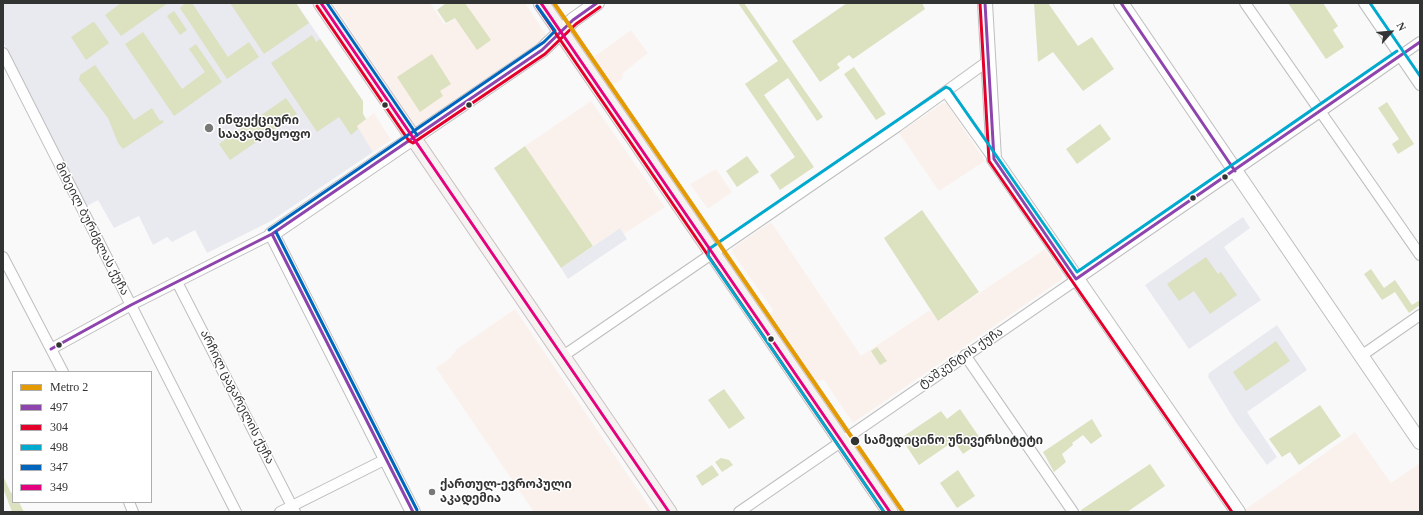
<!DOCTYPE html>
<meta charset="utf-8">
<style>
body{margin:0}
#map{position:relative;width:1423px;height:515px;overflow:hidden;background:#f9f9fa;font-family:Georgia,serif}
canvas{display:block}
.frame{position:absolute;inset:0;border:4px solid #323333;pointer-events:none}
.legend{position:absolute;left:12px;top:371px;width:140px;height:132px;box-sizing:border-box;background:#fff;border:1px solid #adadad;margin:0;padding:5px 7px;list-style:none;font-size:12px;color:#323333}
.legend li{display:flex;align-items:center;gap:8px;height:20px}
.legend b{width:20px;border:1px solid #adadad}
.north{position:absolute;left:1371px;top:12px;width:40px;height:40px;-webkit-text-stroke:3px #fff;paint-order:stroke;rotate:63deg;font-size:11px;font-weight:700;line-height:16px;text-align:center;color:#323333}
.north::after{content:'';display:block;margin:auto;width:14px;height:18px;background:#323333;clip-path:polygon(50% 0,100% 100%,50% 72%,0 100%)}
</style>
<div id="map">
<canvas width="1423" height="515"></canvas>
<div class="frame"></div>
<ul class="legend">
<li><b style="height:5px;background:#e39a05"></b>Metro 2</li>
<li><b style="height:5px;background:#8e44ad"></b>497</li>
<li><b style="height:5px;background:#e4002b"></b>304</li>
<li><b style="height:5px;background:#00a9ce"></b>498</li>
<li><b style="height:5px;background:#0065bd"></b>347</li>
<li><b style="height:5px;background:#e5007d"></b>349</li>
</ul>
<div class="north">N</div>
</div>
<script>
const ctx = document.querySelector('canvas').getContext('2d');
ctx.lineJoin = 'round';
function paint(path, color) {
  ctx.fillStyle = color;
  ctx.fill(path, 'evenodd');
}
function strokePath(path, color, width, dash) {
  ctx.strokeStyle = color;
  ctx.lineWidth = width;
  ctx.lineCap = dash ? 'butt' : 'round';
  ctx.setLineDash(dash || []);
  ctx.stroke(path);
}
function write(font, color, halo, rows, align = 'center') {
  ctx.font = font + ' Georgia,"Noto Sans Georgian",serif';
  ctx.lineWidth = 3;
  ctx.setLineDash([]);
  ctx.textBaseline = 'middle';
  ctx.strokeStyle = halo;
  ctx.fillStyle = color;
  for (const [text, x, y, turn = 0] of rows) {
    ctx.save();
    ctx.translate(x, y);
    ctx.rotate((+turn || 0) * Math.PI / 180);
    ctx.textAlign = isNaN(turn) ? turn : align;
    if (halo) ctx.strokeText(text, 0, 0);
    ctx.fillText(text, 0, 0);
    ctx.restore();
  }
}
const commercial = new Path2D(`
 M333 3H430L445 25 469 8 466 3H525L545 33 546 39 421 124 415 125Z
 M631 30 648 53 623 73 622 79 613 85 594 57Z
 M591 101 665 207 624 234 620 228 593 246 525 146Z
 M943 103 947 104 985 161 939 191 899 133Z
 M374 113 391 140 373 152 356 126Z
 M716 169 732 192 708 209 690 184Z
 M771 222 861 356 930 310 938 321 1045 249 1063 275 1061 280 853 423 824 380 816 381 771 314 773 310 732 252 733 248Z
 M515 309 653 512H534L436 368 449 359 457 349Z
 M1355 432 1391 483 1420 463V512H1244L1243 511Z`);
const built = new Path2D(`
 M3 3H296L363 101V114L366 119 357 126 373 152 271 221 207 253 195 230 172 242 167 237 153 245 139 216 114 228 98 200 87 206 3 42Z
 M1243 217 1250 228 1224 247 1261 300 1189 349 1145 285Z
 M620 228 627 239 568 279 561 268Z
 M1277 325 1307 370 1247 412 1277 457 1267 465 1235 421 1208 377 1209 373Z`);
const green = new Path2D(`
 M121 3H168L121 36 105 15Z
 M185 3H192L228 57 249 42 259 57 227 79 180 8Z
 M230 3H296L309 23 264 54Z
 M446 3H465L491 40 477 50 455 18 446 23 437 10Z
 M738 3H744L823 117 817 121 788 78 764 95 814 167 780 190 770 175 795 157 745 84 778 61Z
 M847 3H922L925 9 853 59 849 55 837 64 840 68 820 82 792 41Z
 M1034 3H1048L1078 46 1092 37 1114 69 1083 91 1053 52 1038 62Z
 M1288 3H1323L1338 26 1333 30 1344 47 1326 59Z
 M174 11 187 30 180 35 167 16Z
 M93 22 95 23 109 43 86 60 71 37Z
 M143 32 182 89 205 72 189 49 196 44 222 82 174 116 125 44Z
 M312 35 316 42 320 39 363 101V114L366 119 357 126 358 129 351 135 339 117 317 132 271 63Z
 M432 54 451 84 440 91 443 96 420 112 397 77Z
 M95 65 134 120 152 108 160 121 162 120 164 122 123 149 118 143 108 118 79 80 80 75Z
 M854 67 886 114 876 120 844 74Z
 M286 98 297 114 230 160 219 144Z
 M1387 102 1414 144 1398 154 1392 144 1399 139 1378 108Z
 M1100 124 1111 139 1077 164 1066 149Z
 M525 146 593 246 561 268 494 168Z
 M747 156 759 172 737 187 726 171Z
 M922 210 979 292 938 321 884 238Z
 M1206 257 1218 274 1221 272 1237 295 1210 314 1194 291 1179 301 1167 284Z
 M1371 269 1384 288 1395 280 1412 305 1420 300V305L1409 313 1395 292 1382 300 1364 274Z
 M1276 341 1290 361 1246 391 1233 372Z
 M877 347 887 361 880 365 871 351Z
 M724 389 745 418 729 429 708 400Z
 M1320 405 1341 436 1299 465 1290 452 1282 457 1269 439Z
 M960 409 982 441 963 454 954 441 919 465 901 438 941 411 947 419Z
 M1092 419 1102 436 1091 444 1083 435 1072 443 1073 445 1062 454 1066 462 1054 472 1043 452Z
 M721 458 729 460 733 465 722 472 715 462Z
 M1150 464 1165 486 1127 512H1082L1081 510Z
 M712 465 719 475 702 486 696 476Z
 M958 470 975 496 957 508 940 483Z
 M3 476 11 493 13 492V502H19L24 512H12L3 488Z`);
const street = new Path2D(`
 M1245 3 1420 255
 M1364 3 1420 85
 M3 53 236 512
 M946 92 994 159
 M3 257 63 372
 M177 282 295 512
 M51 349 131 305 272 234
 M965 355 1073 512
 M563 356 898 126 988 61
 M1361 356 1420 315
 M129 502 133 512
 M280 512 386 459
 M739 512 1320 112 1420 42`);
const secondary = new Path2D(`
 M985 3 994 159 1238 512
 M1121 3 1420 442
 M413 512 272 234 542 50 573 20 597 3`);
const primary = new Path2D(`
 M321 3 669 512
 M541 3 890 512`);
const bus1 = new Path2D(`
 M985 3 994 159 1076 279 1420 42
 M1121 3 1235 171
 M272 234 413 512
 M51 349 131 305 272 234 542 50 573 20 597 3`);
const bus2 = new Path2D(`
 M980 3 989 161 1232 512
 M317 6 409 141 413 143 545 54 576 24 600 7
 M537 6 884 512`);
const bus3 = new Path2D(`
 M1370 3 1420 76
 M884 512 708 256 709 249 946 87 950 89 1077 272 1397 51`);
const bus4 = new Path2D(`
 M327 3 417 135
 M269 230 544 42 555 31 537 6
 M276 232 417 510`);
const bus5 = new Path2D(`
 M321 3 669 512
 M541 3 890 512`);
const metro1 = new Path2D(`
 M554 3 903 512`);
const markers = [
 [385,105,3.5,"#323333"],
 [469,105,3.5,"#323333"],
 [209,128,5,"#787879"],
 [1225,177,3.5,"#323333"],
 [1193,198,3.5,"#323333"],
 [771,339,3.5,"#323333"],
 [59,345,3.5,"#323333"],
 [855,441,5,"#323333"],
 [432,492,4,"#787879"]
];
const poiNames = [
 ["ინფექციური",218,121],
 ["საავადმყოფო",218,135],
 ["ქართულ-ევროპული",440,485],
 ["აკადემია",440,499]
];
const streetNames = [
 ["მიხეილ ბურძგლას ქუჩა",92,229,63],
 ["ტაშკენტის ქუჩა",961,358,-34],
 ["არჩილ ცაგარელის ქუჩა",237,397,63]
];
const stopNames = [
 ["სამედიცინო უნივერსიტეტი",864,441]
];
paint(commercial, '#fbf1ec');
paint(built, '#e9eaf0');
paint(green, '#dce1c0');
strokePath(street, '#bebebe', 12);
strokePath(secondary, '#bebebe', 16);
strokePath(primary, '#c9c0c1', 17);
strokePath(street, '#fefefe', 10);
strokePath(secondary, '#fefefe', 14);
strokePath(primary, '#f7f2f2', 15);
strokePath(bus1, '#8e44ad', 3);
strokePath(bus2, '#e4002b', 3);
strokePath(bus3, '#00a9ce', 3);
strokePath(bus4, '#0065bd', 3);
strokePath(bus5, '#e5007d', 3);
strokePath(metro1, '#e39a05', 4);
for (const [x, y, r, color] of markers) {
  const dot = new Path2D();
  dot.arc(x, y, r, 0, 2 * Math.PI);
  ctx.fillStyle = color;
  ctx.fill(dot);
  strokePath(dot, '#fff', 1.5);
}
write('bold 12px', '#323333', '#fff', poiNames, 'left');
write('12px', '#323333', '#fff', streetNames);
write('bold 12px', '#323333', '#fff', stopNames, 'left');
</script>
